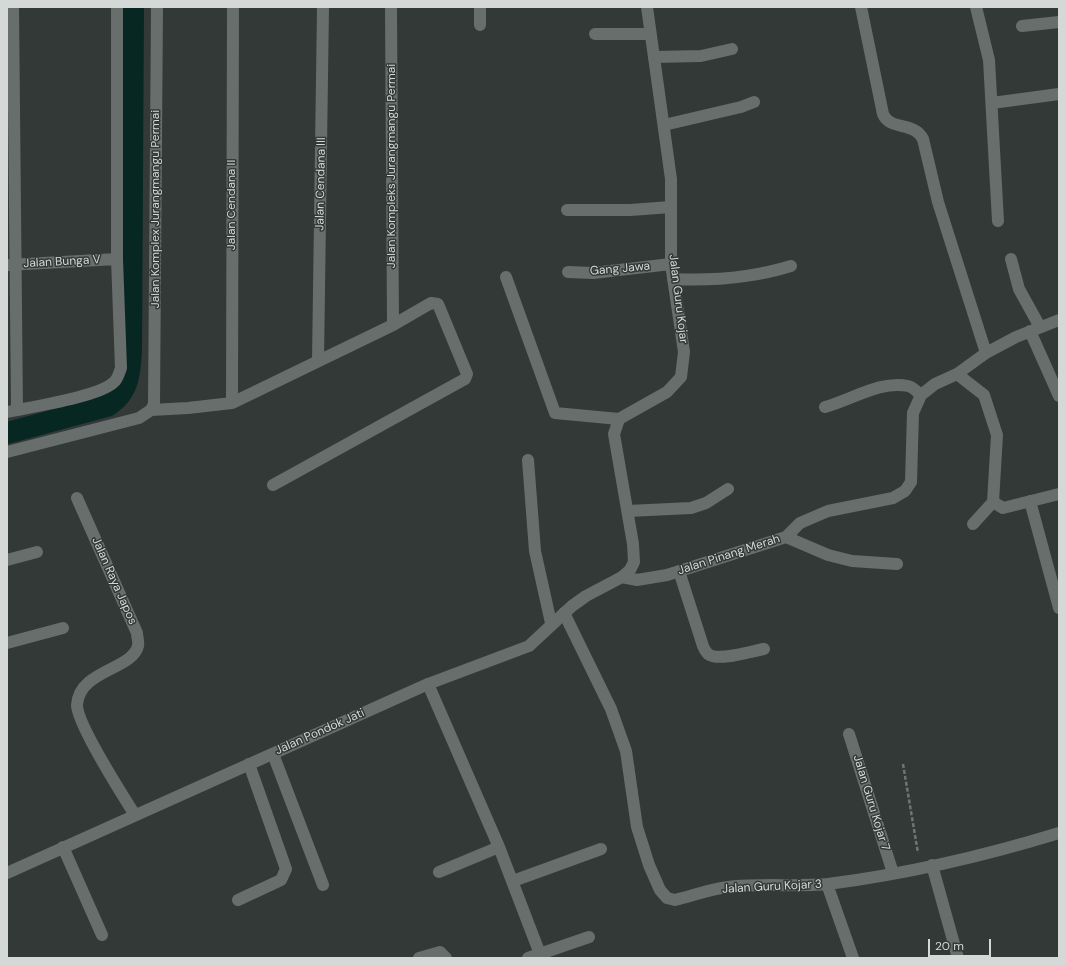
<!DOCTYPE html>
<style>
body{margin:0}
#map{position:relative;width:1066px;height:965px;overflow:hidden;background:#333937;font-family:"DM Sans",sans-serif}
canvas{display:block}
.frame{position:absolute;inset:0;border:8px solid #d4d8d7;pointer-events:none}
.scale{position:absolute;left:928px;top:939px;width:63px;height:18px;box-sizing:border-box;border:2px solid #d4d8d7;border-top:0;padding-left:5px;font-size:12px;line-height:14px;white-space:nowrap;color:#d4d8d7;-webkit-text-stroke:3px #333937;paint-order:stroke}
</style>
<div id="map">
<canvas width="1066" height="965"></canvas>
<div class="frame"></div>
<div class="scale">20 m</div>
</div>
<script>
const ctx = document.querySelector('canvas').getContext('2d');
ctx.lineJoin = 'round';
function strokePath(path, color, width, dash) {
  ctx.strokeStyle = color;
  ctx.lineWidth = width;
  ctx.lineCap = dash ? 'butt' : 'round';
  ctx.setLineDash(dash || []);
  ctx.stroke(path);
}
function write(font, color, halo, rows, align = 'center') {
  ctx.font = font + ' "DM Sans",sans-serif';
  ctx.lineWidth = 3;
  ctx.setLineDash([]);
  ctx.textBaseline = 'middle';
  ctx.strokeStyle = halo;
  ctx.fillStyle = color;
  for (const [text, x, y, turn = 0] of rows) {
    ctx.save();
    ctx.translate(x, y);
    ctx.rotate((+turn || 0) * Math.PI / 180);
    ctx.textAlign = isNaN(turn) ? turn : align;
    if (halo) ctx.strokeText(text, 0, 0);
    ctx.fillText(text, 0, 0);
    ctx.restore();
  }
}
const canal = new Path2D(`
 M7 433 107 406C129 393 130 372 131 349L133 7`);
const path = new Path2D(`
 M903 764 918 853`);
const minor = new Path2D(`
 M13 7 17 410
 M391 7 393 325
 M480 7V25
 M861 7 883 114C890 131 914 121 923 139L938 202 986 353
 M976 7 989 60 998 221
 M1022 26 1059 22
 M595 34H650
 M654 57 701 56 732 49
 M992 103 1059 94
 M664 125 741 107 754 102
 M567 210H630L671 207
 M1011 259 1019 289 1040 327
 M7 265 117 259
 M568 272 593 273 671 264
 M506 277 555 413 619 419
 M673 279C714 281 752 278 791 266
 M1030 331 1059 396
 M318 361 323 7
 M957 374 984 395 997 435 993 502 973 524
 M232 403 233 7
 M825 407C851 400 881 380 908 386 913 387 917 392 921 395
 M151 410 188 408 232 403 393 325 431 303 438 304 467 374 465 379 273 485
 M7 412C30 407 99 397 114 382 118 379 119 373 121 368L117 259V7
 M7 452 139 418 151 410 154 404 157 7
 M528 460 535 551 551 623
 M77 498 137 633C137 637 139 642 138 646 132 670 79 670 77 705 77 724 123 796 135 815
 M1030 501 1059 608
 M993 502 1003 508 1059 494
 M628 511 691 508 706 503 728 489
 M786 537 828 555 852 561 897 564
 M7 560 37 552
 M679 571 703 646C704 649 706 652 708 654 718 662 752 651 764 649
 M622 577 637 580 667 575 786 537 800 523 828 511 893 498 905 491 911 482 913 413 921 395 935 384 957 374 986 353 1016 337 1059 320
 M564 613 611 709 626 751 637 827 649 865 660 890 667 898 675 900C692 896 710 889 728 887 761 883 795 887 828 884 906 874 984 856 1059 833
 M7 643 63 628
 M428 684 499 847 540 954
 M849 734 893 873
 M273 754 323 885
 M63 847 102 935
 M932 865 958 958
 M439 872 499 847
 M513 881 601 849
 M827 884 853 958
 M238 900 281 880 286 869 249 764
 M419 958 440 952 446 958
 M528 958 589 937`);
const tertiary = new Path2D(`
 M7 873 428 684 529 646 572 606 586 596 622 577 630 570 634 562 633 544 614 434 619 419 667 392 681 377 684 352 671 264V179L647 7`);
const streetNames = [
 ["Jalan Kompleks Jurangmangu Permai",392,166,-90],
 ["Jalan Cendana III",321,184,-89],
 ["Jalan Cendana II",232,205,-90],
 ["Jalan Komplex Jurangmangu Permai",156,209,-90],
 ["Jalan Bunga V",62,262,-3],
 ["Gang Jawa",620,269,-5],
 ["Jalan Guru Kojar",678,299,83],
 ["Jalan Pinang Merah",729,555,-18],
 ["Jalan Raya Japos",114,581,66],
 ["Jalan Pondok Jati",320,732,-24],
 ["Jalan Guru Kojar 7",871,803,73],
 ["Jalan Guru Kojar 3",772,887,-3]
];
strokePath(canal, '#072722', 22);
strokePath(path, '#707573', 2.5, [4, 2]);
strokePath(minor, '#676e6c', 12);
strokePath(tertiary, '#676e6c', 12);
write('12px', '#d4d8d7', '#333937', streetNames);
</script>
